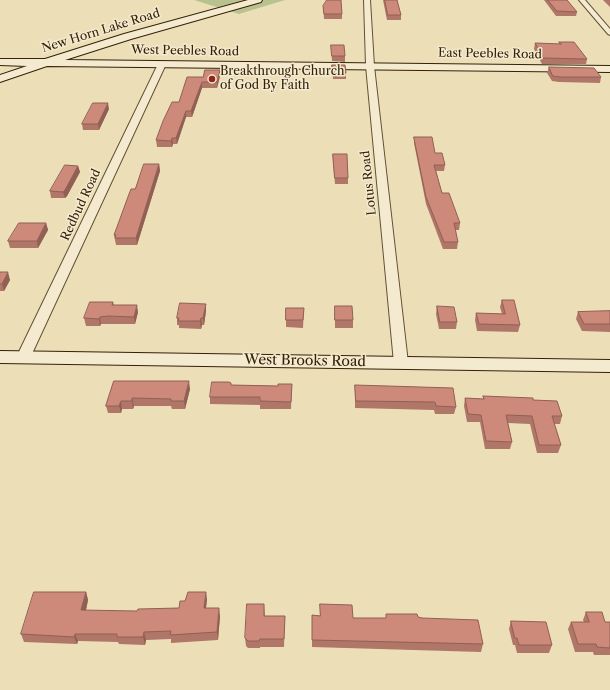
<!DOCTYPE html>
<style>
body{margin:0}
canvas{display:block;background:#ecdfb7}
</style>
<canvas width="610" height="690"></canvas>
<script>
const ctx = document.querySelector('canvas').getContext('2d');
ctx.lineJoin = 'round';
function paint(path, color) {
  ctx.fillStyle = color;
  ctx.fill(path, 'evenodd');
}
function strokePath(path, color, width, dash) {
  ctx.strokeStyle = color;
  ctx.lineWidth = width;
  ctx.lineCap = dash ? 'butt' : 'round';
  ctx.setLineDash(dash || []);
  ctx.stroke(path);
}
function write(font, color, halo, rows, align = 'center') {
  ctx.font = font + ' "Libre Caslon Text",serif';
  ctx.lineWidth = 3;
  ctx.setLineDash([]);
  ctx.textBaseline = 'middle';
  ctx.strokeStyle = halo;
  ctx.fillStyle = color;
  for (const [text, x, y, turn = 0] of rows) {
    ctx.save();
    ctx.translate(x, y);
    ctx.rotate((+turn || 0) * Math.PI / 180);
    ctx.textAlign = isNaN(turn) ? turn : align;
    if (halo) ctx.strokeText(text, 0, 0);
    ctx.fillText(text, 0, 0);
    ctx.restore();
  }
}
const green = new Path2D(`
 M194 0H285L239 14Z`);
const street = new Path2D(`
 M364 0H370L374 66 408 363 406 366 401 367 396 366 394 363 366 66Z
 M579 0H585L610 29V35L608 34Z
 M159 62H165L166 64 30 358 28 361 23 362 18 361 16 358Z`);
const secondary = new Path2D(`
 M248 0H262L261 2 131 39 65 60 610 66V72L47 66 0 82V75L27 66 0 65V59H45L124 34Z
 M0 351 610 360V372L0 363Z`);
const wall = new Path2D(`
 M383 0H397L401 15V20H387Z
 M544 0H567L577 12 576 16H556Z
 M603 0H610V7Z
 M323 6 342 14V19H324Z
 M559 42 587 59 586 64H542L534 49 535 43 559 44Z
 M331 45 345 56V62L332 61Z
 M332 65 346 73V79H333Z
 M549 67 601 77 600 83 559 82 552 81 547 73Z
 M220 70V76L217 88H202L192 117H186L177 144H173L172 147H157L156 140 179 102 203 77Z
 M109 109 99 130H83L82 124Z
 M414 137 435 153 445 165 444 171H436L442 193 460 223 459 230H455L458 242 457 249H443L426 204 414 143Z
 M333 154 348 178V184H335L333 160Z
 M159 164 160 171 137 245H116L114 235 135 189Z
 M78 166 80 172 67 196 65 198H51L50 191Z
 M46 223 48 230 38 248H10L8 241Z
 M0 272 10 280 4 291H0Z
 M502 300 520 325 518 332 477 331 475 320 476 313 502 314 500 307Z
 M113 302 114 305 138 312 135 324H101L100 326H86L84 318Z
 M206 304V311L204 325H202L201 329 179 328V325H177V318Z
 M335 306 353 320V328H335Z
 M437 306 457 322 456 329H439L436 314Z
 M304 308 303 328 286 327V320Z
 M610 311V332L582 331 576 319 578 312Z
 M114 381 190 389 185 409H172L171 406H134L133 409H122L121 413H108L106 406Z
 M292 384 291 409H260V405L210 404V397L231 385 278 386Z
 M355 385 456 407 454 414H435L434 410 355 408Z
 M483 396 533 400 562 416 560 424H554L561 445 558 453H537L530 424 508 423 512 442 510 449H485L480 422H467L464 406 465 398 483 399Z
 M86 592 88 600 86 611H137L179 608 207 599 206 608 220 616 218 640 171 643V639L146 640 145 645 119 644 118 642 78 641 77 644 24 642 21 634Z
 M264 604 265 616H285L284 647H260V648H248L246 646 245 638Z
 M586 612 605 622H610V655H594L593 652H575L568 629 571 622H584L583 620Z
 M386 614 418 617 483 644 481 652 312 647V615L353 618H386Z
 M511 621 552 645 549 653H517L515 645H513L509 629Z`);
const shadedWall = new Path2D(`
 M220 70V76L217 88V82Z
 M202 82V88L192 117 191 111Z
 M108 103 109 109 99 130 98 124Z
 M186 111V117L177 144 176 138Z
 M172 138 173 144 172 147 171 141Z
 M159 164 160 171 137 245 136 238Z
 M78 166 80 172 67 196 65 198 63 192Z
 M46 223 48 230 38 248 37 241Z
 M8 272 10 280 4 291 2 284Z
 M206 304V311L204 325 203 318Z
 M137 305 138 312 135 324 134 317Z
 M100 317 101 324 100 326 99 319Z
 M201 318 202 325 201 329 200 321Z
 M189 381 190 389 185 409 184 401Z
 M132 398 134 406 133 409 132 401Z
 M121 401 122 409 121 413 119 406Z
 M86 592 88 600 84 618 81 610Z
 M206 592 207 599 205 616 204 608Z
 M219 608 220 616 218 640 217 632Z
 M144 632 146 640 145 645 143 637Z
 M75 634 78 641 77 644 74 637Z`);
const building = new Path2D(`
 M327 0H341L342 14H324L323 6Z
 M385 0H397L401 15H388Z
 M548 0H567L577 12 557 11Z
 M559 42H574L587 59 543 58 535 43 561 44Z
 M331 45H344L345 56H332Z
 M332 65H345L346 73H333Z
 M549 67 594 68 601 77H560L553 76Z
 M205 70H220L217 82H202L191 111H186L176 138H172L171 141 156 140 163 121 172 102H179L187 77H203Z
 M93 103H108L98 124H82Z
 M414 137H432L435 153H442L445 165H434L442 193H449L460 223H454L458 242H444L426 197Z
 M333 154H347L348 178H335Z
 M144 164H159L136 238H115L116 235H114L129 194 131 189H135Z
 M65 165 78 166 65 190 63 192 50 191Z
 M19 223H46L37 241H8Z
 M0 272H8L2 284H0Z
 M502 300H514L520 325 479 324 476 313 505 314Z
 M90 302H113L112 305H137L134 317 108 316 100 317 99 319 84 318Z
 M180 303 206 304 203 318H201L200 321H178L179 318H177Z
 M335 306H352L353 320H335Z
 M437 306 454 307 457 322H440Z
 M286 308H304L303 320H286Z
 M610 311V324H584L578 312Z
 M114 381H189L184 401H171V399L132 398V401H121L119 406H106Z
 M212 382H229L231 383V385L278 386V384H292L291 402 260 401V397H210Z
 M355 385 453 388 456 407 436 406 435 402 356 401Z
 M483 396 533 398V400L557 401 562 416H552L561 445H539L532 416 506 415 512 442 486 441 481 415 468 414 465 398 484 399Z
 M34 592H86L81 610 137 611 138 609 179 608 180 601H185L188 592H206L204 608H219L217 632 170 635 171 631 144 632 143 637H117V634H75L74 637 21 634Z
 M247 604H264V616H285L284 639H260L259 641H248L245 638Z
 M320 604 352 605 353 618H386V614H417L418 617 422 618 478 620 483 644 312 640V615L320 616Z
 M586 612H602L605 622H610V648L597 647 596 644H578L571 622H589Z
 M511 621 546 622 552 645H519L517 638H515Z`);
const markers = [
 [212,79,4,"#8f2418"]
];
const farStreetnames = [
 ["New Horn Lake Road",101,31,-17],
 ["West Peebles Road",185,51,1],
 ["East Peebles Road",490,54,1],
 ["Lotus Road",369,183,-96],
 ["Redbud Road",81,205,-65]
];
const farPoinames = [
 ["Breakthrough Church",220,72],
 ["of God By Faith",220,86]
];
const streetNames = [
 ["West Brooks Road",305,361,1]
];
paint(green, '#b8c28e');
strokePath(street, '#625032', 2);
strokePath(secondary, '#342106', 2);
paint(street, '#f3ead0');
paint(secondary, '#f3ead0');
paint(wall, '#b07668');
paint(shadedWall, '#906055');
paint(building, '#cd8979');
strokePath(building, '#906055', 1);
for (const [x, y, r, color] of markers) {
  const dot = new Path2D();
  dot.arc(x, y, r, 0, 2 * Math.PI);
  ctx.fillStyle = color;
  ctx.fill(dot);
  strokePath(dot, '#f3ead0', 1.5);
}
write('12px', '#342106', '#f3ead0', farStreetnames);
write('12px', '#342106', '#f3ead0', farPoinames, 'left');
write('14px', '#342106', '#f3ead0', streetNames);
</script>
